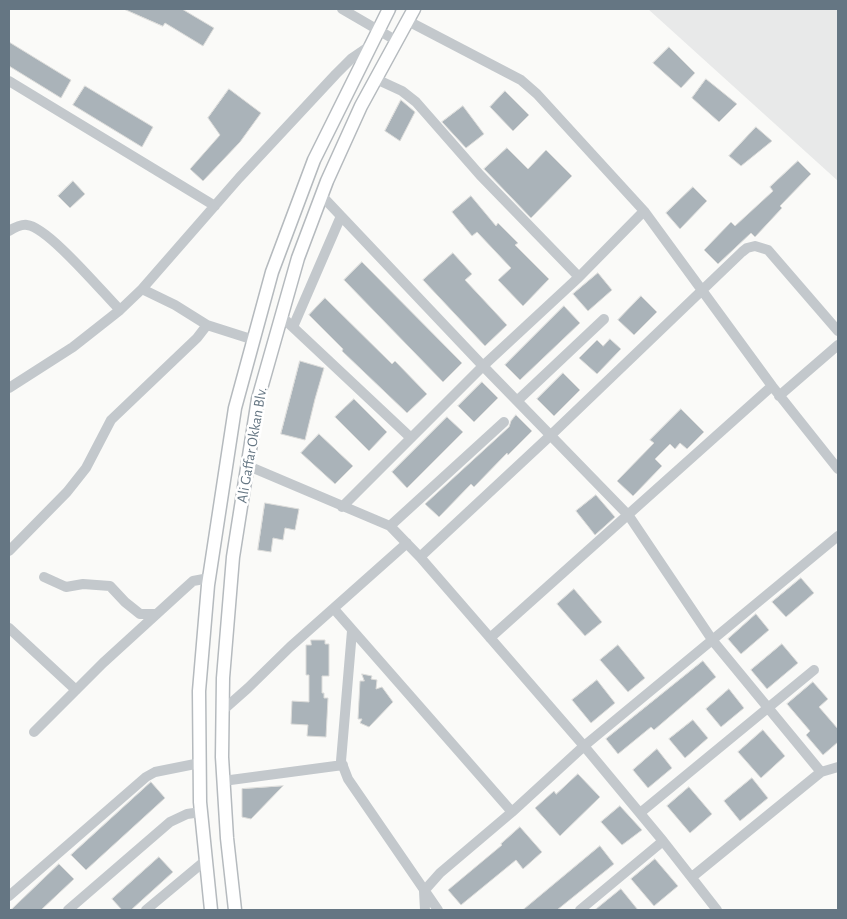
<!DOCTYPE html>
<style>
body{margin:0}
#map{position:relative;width:847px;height:919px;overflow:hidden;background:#fafaf8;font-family:"Alegreya Sans",sans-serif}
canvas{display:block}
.frame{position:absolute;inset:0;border:10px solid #657683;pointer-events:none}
</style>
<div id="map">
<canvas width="847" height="919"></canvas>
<div class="frame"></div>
</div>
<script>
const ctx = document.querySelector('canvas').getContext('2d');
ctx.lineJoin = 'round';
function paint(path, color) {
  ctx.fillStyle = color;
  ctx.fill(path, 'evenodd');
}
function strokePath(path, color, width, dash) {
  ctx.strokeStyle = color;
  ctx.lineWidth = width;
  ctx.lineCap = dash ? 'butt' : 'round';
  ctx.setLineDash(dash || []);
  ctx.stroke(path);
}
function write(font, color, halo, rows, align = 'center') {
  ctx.font = font + ' "Alegreya Sans",sans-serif';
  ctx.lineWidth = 5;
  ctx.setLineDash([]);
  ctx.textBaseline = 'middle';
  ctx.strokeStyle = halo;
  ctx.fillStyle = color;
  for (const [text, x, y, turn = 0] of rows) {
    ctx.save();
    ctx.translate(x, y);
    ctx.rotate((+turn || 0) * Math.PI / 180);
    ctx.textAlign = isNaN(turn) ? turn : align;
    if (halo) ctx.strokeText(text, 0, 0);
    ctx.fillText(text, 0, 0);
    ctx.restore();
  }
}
const built = new Path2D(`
 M648 9H838V181Z`);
const building = new Path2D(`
 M124 9H182L214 28 203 46 165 23 163 26Z
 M9 42 71 80 61 98 9 66Z
 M669 47 695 73 681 88 653 63Z
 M706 79 737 104 719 122 692 98Z
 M85 86 153 127 142 147 73 105Z
 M229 89 261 113 240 142 203 181 190 169 220 135 208 118Z
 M505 91 529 115 513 131 490 107Z
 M401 100 415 112 400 141 385 131Z
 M463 106 484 134 466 148 442 122Z
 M756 127 772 141 741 166 729 156Z
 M507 148 528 169 546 150 572 176 531 218 484 169Z
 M798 161 811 174 780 206 782 208 755 237 751 233 718 264 704 250 731 222 735 226 773 191 770 187Z
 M73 181 85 194 70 208 58 196Z
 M693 187 707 201 680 229 666 213Z
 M471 196 496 226 498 223 518 243 515 245 549 279 523 306 498 280 511 268 477 232 472 236 452 212Z
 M453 253 472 274 465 280 507 325 485 346 423 280Z
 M362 262 462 363 443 382 344 280Z
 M598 273 612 290 588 311 573 294Z
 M641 296 657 312 634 335 618 320Z
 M325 298 392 364 395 361 427 394 407 413 342 351 343 349 309 315Z
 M564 306 580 323 520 380 505 365Z
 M610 339 621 349 597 374 579 358 597 340 603 346Z
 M300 361 324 368 315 399 305 440 281 434Z
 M563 373 580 390 554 416 537 399Z
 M482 382 498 398 474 422 458 406Z
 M354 399 387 432 369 451 335 417Z
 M681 409 704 432 687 449 680 443 675 449 670 444 655 459 662 466 633 496 617 481 654 443 650 440Z
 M516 415 532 431 508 455 507 453 474 487 471 484 439 517 425 504 509 427 511 421Z
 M447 417 463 432 407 488 392 472Z
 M319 434 353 466 335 484 301 453Z
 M596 495 615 517 595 535 576 511Z
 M265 503 299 509 295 530 285 528 283 540 273 538 271 552 258 550Z
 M801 578 814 593 786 617 772 602Z
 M574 589 602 622 585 636 557 604Z
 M756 614 769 630 741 654 728 639Z
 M311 640H325V644H329V676H322V693H324V698H328L326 737 307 736 308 725 291 724 292 701 309 702V675H306V645H311Z
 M782 644 798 663 767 689 751 670Z
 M618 645 645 678 628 692 600 660Z
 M703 661 716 677 654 730 651 727 618 754 606 739Z
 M362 674 372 676 371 679 377 680 376 689 382 687 393 702 369 727 360 723 362 719H358L360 681H364Z
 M597 680 615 703 591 723 572 700Z
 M813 682 828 699 819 707 838 729V742L823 755 806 735 810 731 787 704Z
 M729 689 744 708 721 727 706 709Z
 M693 720 708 738 685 758 669 739Z
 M763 730 785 756 761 778 738 752Z
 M657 749 672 768 648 788 633 770Z
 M578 774 600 797 560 836 535 808 554 791 556 794Z
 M752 778 768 798 740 821 724 801Z
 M151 782 165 798 86 870 71 855Z
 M283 786 251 819 242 817V789Z
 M689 787 712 814 690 833 667 806Z
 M620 806 642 830 622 845 601 822Z
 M520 827 542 852 523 869 516 860 461 905 448 890 502 845 501 844Z
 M600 846 614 864 557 910H523Z
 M159 857 173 872 131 910H122L112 899Z
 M655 859 678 886 654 906 631 879Z
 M59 864 74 879 41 910H11Z
 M621 889 638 910H595Z`);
const minor = new Path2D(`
 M342 9 397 41
 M408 21 521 80 537 94 644 211 772 386 838 469
 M376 79 402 91 416 102 480 175 579 277
 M9 81 215 206
 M322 196 483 366 629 516 713 641 821 772
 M9 231C14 228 21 224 27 225 48 227 103 293 120 310
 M142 289 175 305 207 325 254 340
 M281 316 411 438
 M293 327 341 216
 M9 388 73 347 120 310 142 289 239 178 336 74 351 59 370 46
 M779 396 838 345
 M517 401 604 319
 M246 465 390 526 420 557 584 746 663 841 717 910
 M342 507 483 366 579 277 644 211
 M390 526 504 422
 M9 551 67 492 86 468 111 420 197 338 207 325
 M420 557 551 435 742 252 747 248 755 246 768 250 838 331
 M44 577 66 587 83 584 110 586 125 602 140 614H156
 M334 609 512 812
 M9 628 76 690
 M352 631 341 761 348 779 438 910
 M490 638 772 386
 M222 711 248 688 290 647 407 543
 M34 732 103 663 183 590 193 581 209 578
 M223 781 343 765
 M640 813 814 670
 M692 877 821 772 838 767
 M9 896 146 777 155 772 200 763
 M68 910 170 822 187 814 201 812
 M146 910 206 860
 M425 910 424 891 440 873 512 812 584 746 838 536
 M580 910 663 841`);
const major = new Path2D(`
 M211 910 200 802 199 691 208 585 235 408 272 272 314 160 389 9
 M235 910 227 838 222 757 223 678 233 557 258 399 298 258 327 181 361 106 414 9`);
const streetNames = [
 ["Ali Gaffar Okkan Blv.",252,445,-80]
];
paint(built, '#e8e9e9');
paint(building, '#aab3b9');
strokePath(building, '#dcdcda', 1);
strokePath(major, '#b5babe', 15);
strokePath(minor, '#c3c8cc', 10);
strokePath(major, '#fff', 12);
write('15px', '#657683', '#fff', streetNames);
</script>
